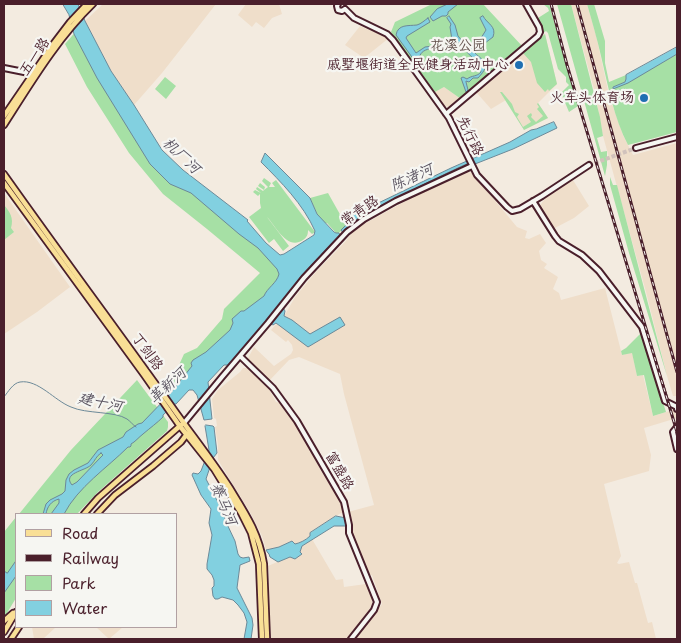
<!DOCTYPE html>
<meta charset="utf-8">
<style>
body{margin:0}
#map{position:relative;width:681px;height:643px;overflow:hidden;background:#f3ebe0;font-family:"Playpen Sans",sans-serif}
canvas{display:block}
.frame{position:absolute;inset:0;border:5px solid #4a1f2b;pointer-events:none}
.legend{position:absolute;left:15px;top:513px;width:162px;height:115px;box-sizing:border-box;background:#f6f6f2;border:1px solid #b1a0a2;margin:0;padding:6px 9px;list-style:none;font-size:15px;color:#4a1f2b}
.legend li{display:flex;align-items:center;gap:10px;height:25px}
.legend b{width:25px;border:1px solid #b1a0a2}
</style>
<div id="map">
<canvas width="681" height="643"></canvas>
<div class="frame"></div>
<ul class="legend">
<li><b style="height:6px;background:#f9df96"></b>Road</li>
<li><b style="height:6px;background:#4a1f2b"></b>Railway</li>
<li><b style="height:14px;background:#a6e0a5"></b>Park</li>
<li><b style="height:14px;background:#82d0e0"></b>Water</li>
</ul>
</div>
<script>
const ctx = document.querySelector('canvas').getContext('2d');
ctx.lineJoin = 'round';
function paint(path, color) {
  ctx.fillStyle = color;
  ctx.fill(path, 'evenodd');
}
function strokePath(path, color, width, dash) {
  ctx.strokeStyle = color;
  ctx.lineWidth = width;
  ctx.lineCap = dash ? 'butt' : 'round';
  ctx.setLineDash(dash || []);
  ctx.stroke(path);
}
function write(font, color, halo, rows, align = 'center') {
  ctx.font = font + ' "Playpen Sans","LXGW WenKai TC",sans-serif';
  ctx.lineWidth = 4.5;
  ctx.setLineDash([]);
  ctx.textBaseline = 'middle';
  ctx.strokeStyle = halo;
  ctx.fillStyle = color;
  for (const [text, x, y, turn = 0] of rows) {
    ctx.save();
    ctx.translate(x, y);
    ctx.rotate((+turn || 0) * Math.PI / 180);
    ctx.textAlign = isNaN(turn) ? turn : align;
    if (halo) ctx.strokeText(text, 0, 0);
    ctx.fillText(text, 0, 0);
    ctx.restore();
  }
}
const built = new Path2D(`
 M103 4H216L162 73 134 105 111 71 85 21Z
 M246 4H279L282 14 272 18 264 28 256 22 252 27 238 15Z
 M571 4H587L596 35 609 95 623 135 633 155 677 143V396H673L667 376 646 292 603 136 595 93Z
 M360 26 389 38 364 58 345 45Z
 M545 34 557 84 538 103 548 118 524 130 506 100 491 109 476 92Z
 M444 87 461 99 449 107 444 106 435 92Z
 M468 172 472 173 517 227 527 231 525 238 529 239 540 234 546 243 539 251 541 260 547 264 544 268 558 277 553 289 559 293 561 300 605 288 622 355 632 352 637 376 643 375 653 416 676 409 677 418 644 428 651 455 649 471 604 484 621 556 617 563 619 564 629 562 635 583H637L648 623 652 622 656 639H355L382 604 372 575H368L350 533 352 525 348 512 374 505 344 394 340 374 299 357 289 360 269 381 247 360 254 347 274 366 291 354 293 350 292 345 288 340 286 342 271 330 286 313 295 297 315 273 345 242 355 229 431 187 447 182Z
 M573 180 589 206 574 218 553 229 539 207 546 197Z
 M4 193 70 287 37 312 4 334Z
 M243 368H247L271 390 270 391 276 402 280 403 300 429 321 471 341 502 344 513H341L310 533V536L308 538 298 544H295L292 541 279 547 266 550 262 536 251 514 218 460V445L215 427 217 426 216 419 214 418 212 399 218 390 240 372Z
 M312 539 336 580 343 579 344 587 366 584 372 599V604L368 612 346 639H271L269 615V571L268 566 300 552 302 546Z
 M32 627H56L43 639H34Z
 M96 627H123L109 639Z`);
const green = new Path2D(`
 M432 4H483L523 47 461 99 444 87 435 92 391 32 395 22Z
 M543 4H549L578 106 569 112 561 93 569 85 566 82V77L558 69 548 33 546 31 543 33 538 18 549 11 548 8Z
 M557 4H571L600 117 603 136 597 138 601 152 607 151V165L605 176Z
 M587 4H594L605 41V63L609 82 626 75V79L625 82 613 87 614 89 677 54V132L628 145C614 118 608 86 601 56 597 39 592 21 587 4Z
 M78 29 149 150 240 229 286 273 173 399 163 385 174 376 184 354 197 348 222 319 224 309 260 273 207 229 163 194 129 153 87 87 65 44Z
 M545 34 557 84 549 91 548 89 545 92 537 83 531 62 523 53 509 65H508Z
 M165 77 176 86 166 99 155 89Z
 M500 92H502L512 104 515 112 519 114 517 117 523 127 531 122 527 116 531 113 532 115 531 117 536 122 543 116 537 109 539 107 537 104 538 103 548 118 524 130Z
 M610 177 613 185H617L667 376 629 253 610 185Z
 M264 178 271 183 269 187H275L272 183 276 180 315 232 312 234 308 230C308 235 307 237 303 240 287 251 276 226 267 217L289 246 283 251 274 239 269 243 249 217 261 208 260 203V194L258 196 253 192 255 190 261 193 256 189 257 187 263 191 264 190 258 186 260 183 265 187 264 190 268 187 262 181Z
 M328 193 346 225 339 233H336L327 223 325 224 317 214 310 198Z
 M4 205C10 212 14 218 11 228L14 232 4 240Z
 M641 333 666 412 653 416 644 375 637 376 632 353 622 355 621 351 626 348Z
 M137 380 168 422V427L167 431 98 492 77 514H19L71 450Z
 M16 517V598L4 618V532Z`);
const water = new Path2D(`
 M63 4H78L85 21 111 71 134 105 162 150 183 170 248 220 247 221 266 243 280 255 284 254 314 235 315 231C303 204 281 182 261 162L265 153 310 198 317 214 334 232 336 233H339L340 235 302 275 281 304 285 311 284 316 292 320 310 334 340 317 345 325 308 347 276 323 273 325 267 321 228 365H224L208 382 212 419 204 420 197 395 193 390H189L176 404H175L163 415V417C157 423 150 428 143 434 139 437 135 442 131 444V446L130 447H128C107 468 78 487 64 514H51L59 503V499C51 501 47 507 46 514H43L46 504 50 500 62 494 65 491 66 480 69 474 74 470 88 463 98 450 123 437 126 432 138 424 142 423 169 395 192 366 191 363 193 360 206 352 230 330 233 323 232 319 241 311H244L264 296C267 288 277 283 279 274L277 269 258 248 239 234 191 193 170 184 150 164 97 78 74 34 69 15ZM101 453 103 455 101 457 77 482 72 485C62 473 85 471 91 465 95 461 96 456 101 453Z
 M448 4H458L448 12V14L446 16H442L433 21 430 17 437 9Z
 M449 16 455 25 458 36 464 43 462 45 460 43 454 42C447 46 443 50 434 49L435 47C442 48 448 45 452 40L450 27 451 24 447 18Z
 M483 16C487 24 497 26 493 37L485 43 481 38 486 30 480 18Z
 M428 18 430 22 407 36 406 38 416 53 425 47 433 46 432 48C425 50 421 51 419 58L425 69 422 71 396 35C398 24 408 26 417 25 421 24 425 20 428 18Z
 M479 39 483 44 478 48 477 47 473 51C483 62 493 62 478 78H473L469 82 466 81V82L468 90 466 92 461 78 463 77 467 79C472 75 477 77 481 72 480 60 468 57 464 47L466 44 469 45Z
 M677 47V54L628 83 613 89V87L625 82 626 79V75Z
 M554 122 557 128 513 149 475 164 473 161C446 173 419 187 392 200 376 208 352 218 343 233L341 230 346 225 343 220 451 168 510 142 531 130 536 129Z
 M206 425 213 426 214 427 217 453 213 458 206 479 223 512 226 522 235 541 238 554 240 557 243 558 249 557 250 561 240 565 237 588 252 618 253 625 251 639H244L247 622 244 613 238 605 233 600 222 597 218 599H215L213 596 212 588 214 586V580L212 575 207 569V564L212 535 209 523 211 509 201 495 192 475 193 473 198 474 201 471 209 450 205 426Z
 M336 516 346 518 347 526H334L302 546 300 552 302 554 295 559 290 557 278 562 270 557 269 554 268 553 266 550 279 547 292 541 295 544C300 543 306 540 310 536V533Z
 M16 561V576L4 593V571L7 573Z`);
const stream = new Path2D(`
 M4 397C8 392 13 383 20 382 38 379 55 401 71 407 86 414 115 411 127 419 130 421 133 425 136 427`);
const minorTunnel = new Path2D(`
 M589 165 636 148`);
const minor = new Path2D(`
 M338 4 337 6 338 10 342 11 345 9
 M345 9 354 18 387 34 393 40 449 118 477 175 507 207 512 211 520 209 542 196 589 165
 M4 68 34 74
 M446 114 538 36 540 32 539 27 526 4
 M636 148 677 137
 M533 201 555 236 559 241 582 255 599 271 642 327 665 401 677 407V409
 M240 356 273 388 297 421 344 502 349 525V533L377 602 374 610 351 639
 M184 423 222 377 268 323 304 278 347 232 364 219 396 201 472 166
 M677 427 673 432 677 449`);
const major = new Path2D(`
 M4 116 54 43 70 22 87 4
 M4 125C31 83 57 39 93 4
 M4 174C60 253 117 330 173 408 192 435 212 460 230 488 246 514 259 533 264 564L267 639
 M4 183 144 375 179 425 214 469 241 513 251 533 259 564 262 639
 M84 514 98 498 181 425
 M97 514 115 495 153 466 181 442 187 434
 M4 621 13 613
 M4 632 16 612
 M11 639 19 627`);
const rail = new Path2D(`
 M551 4 567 65 677 432
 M577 4 677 372`);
const markers = [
 [519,65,5,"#1f6fb2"],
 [644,98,5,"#1f6fb2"]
];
const parkNames = [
 ["花溪公园",458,46]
];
const streetNames = [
 ["五一路",35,57,-56],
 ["先行路",470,136,64],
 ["常青路",360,211,-34],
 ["丁剑路",147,352,54],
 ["富盛路",339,471,60]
];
const poiNames = [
 ["戚墅堰街道全民健身活动中心",509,65],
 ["火车头体育场",634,98]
];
const waterNames = [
 ["机厂河",181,156,43],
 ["陈渚河",412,178,-24],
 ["革新河",168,386,-43],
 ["建十河",100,403,12],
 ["赛马河",223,504,67]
];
paint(built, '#efdeca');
paint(green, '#a6e0a5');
paint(water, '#82d0e0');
strokePath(water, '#6c8998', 1);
strokePath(stream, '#6c8998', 1);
strokePath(minorTunnel, '#d1c2bc', 4, [4, 2]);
strokePath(minor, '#4a1f2b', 8);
strokePath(major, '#4a1f2b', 8);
strokePath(minor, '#f6f6f2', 4);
strokePath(major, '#f9df96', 4.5);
strokePath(rail, '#4a1f2b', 3);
strokePath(rail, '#f6f6f2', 1, [4]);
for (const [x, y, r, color] of markers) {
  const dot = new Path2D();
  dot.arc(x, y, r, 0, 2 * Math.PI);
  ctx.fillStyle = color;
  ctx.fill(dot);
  strokePath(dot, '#f6f6f2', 2);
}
write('14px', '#614f4a', '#f6f6f2', parkNames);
write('14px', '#4a1f2b', '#f6f6f2', streetNames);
write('14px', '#4a1f2b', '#f6f6f2', poiNames, 'right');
write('italic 15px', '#5b5461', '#f6f6f2', waterNames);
</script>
